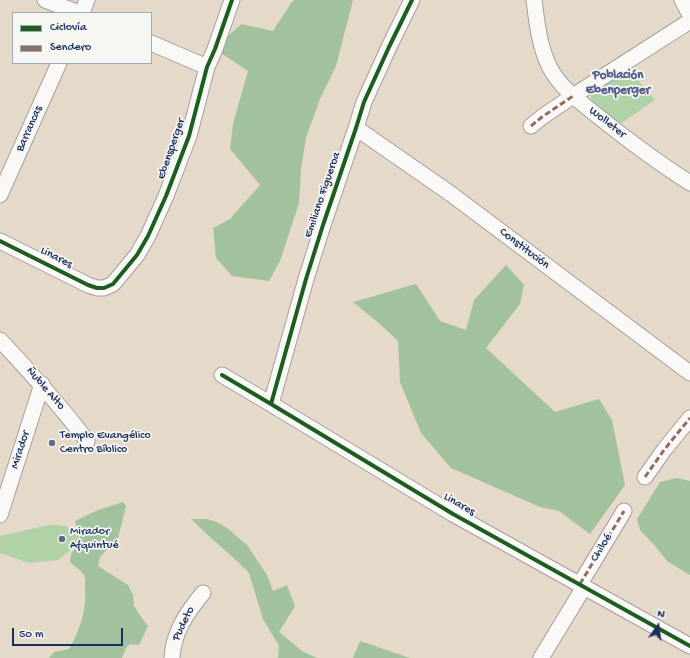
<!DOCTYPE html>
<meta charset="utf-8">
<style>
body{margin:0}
#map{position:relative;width:690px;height:658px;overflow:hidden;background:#e5d9c9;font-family:"Gochi Hand",sans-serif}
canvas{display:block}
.legend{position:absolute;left:12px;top:12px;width:140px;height:52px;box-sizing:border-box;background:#f6f6f2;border:1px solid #9ea6b7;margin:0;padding:5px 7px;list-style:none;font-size:12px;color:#1b2f5e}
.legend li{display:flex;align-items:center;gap:8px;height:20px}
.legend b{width:20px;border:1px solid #9ea6b7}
.north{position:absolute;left:638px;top:606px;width:40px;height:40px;-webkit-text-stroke:3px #f6f6f2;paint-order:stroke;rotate:14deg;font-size:11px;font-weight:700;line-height:16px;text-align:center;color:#1b2f5e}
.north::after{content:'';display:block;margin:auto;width:14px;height:18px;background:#1b2f5e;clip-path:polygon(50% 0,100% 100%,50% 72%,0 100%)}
.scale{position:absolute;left:12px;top:628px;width:111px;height:18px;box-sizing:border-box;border:2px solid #1b2f5e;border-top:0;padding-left:5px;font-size:12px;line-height:14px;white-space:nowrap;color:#1b2f5e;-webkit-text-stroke:3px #f6f6f2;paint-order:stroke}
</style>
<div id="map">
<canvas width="690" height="658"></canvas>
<ul class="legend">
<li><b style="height:5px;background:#1b5e20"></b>Ciclovía</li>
<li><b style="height:5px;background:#8d6e63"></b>Sendero</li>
</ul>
<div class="north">N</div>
<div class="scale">50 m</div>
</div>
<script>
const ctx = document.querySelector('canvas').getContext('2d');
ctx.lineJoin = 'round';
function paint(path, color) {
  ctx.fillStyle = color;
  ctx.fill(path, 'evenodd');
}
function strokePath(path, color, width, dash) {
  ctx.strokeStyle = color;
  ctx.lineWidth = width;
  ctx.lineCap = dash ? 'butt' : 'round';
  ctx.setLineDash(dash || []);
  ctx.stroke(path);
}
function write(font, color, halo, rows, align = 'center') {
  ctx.font = font + ' "Gochi Hand",sans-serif';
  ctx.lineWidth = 3.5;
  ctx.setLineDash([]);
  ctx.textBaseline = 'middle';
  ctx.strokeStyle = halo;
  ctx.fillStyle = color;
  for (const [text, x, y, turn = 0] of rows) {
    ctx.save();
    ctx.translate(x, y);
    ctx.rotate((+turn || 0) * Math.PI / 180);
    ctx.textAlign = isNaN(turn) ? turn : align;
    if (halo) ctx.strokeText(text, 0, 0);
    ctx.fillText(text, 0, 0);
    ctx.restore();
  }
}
const green = new Path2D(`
 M628 69 644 87 655 100 617 126C607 117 593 108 590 94L593 89Z
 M49 525C63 525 70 525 79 537V543L58 560 29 563 0 553V536Z`);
const forest = new Path2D(`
 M294 0H353L336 66 320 99 306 138 301 169 299 203 280 261 269 281 232 276 216 258 213 228 230 219 260 185 230 149 233 124 248 71 215 49 241 24 273 31 291 3Z
 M506 265 524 285 520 304 486 348 555 412 599 399 612 420 625 485 590 534 559 511 540 507 451 468 421 433 400 382 398 341 381 325 353 302 416 284 440 321 466 330 474 300Z
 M677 478 690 481V575L667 561 656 547 640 530 637 519 660 482Z
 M123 502 126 506 118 538 100 557 98 566 128 585 133 595 134 606 141 617 148 626 139 645 130 644 126 648 122 658H49L54 652 69 649C80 630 87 609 85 587 85 583 86 578 84 575 81 570 74 566 70 562L71 554 79 543 80 537 75 521 98 510Z
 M191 519H207L217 522 227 528 247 545 267 575 273 591 287 585 295 606 279 632 302 651 317 658H278L279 646 263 619 249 573 237 561 211 538Z
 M360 641 410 658H353Z`);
const street = new Path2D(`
 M45 0 79 13
 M534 0C537 23 539 46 550 68 560 87 578 100 594 113 625 138 657 162 690 183
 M682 0 690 15
 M82 13 87 0
 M151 43 207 67
 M531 126 542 117 573 96 690 21
 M356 128 451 194 690 373
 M0 195 59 63
 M0 241 88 285 97 288H104L113 284 137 255 148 236 166 196 189 136 207 67 215 49 232 0
 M0 340C30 372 60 405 87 441
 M222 375 271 404 453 514 690 646
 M271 404 306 279 323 225 356 128 364 102 389 47 412 0
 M645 477 664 450 690 418
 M0 515 42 384
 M580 584 624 511
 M172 658C173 633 187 612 203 593
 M541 658 584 587`);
const quiet = new Path2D(`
 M531 126 542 117 573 96
 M645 477 664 450 690 418
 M580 584 624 511`);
const cycleway = new Path2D(`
 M0 241 88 285 97 288H104L113 284 137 255 148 236 166 196 189 136 207 67 215 49 232 0
 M222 375 271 404 453 514 690 646
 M271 404 306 279 323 225 356 128 364 102 389 47 412 0`);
const markers = [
 [52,443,4,"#626a83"],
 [62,539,4,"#626a83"]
];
const streetNames = [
 ["Wolleter",607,123,38],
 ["Barrancas",30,129,-66],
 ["Ebensperger",172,149,-71],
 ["Emiliano Figueroa",323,195,-71],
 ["Constitución",524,249,37],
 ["Linares",56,258,27],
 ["Ñuble Alto",45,389,49],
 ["Mirador",21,450,-72],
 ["Linares",459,505,30],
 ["Chiloé",602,548,-59],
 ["Pudeto",184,624,-64]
];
const poiNames = [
 ["Templo Evangélico",60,436],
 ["Centro Bíblico",60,450],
 ["Mirador",70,532],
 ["Afquintué",70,546]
];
const neighbourhoodNames = [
 ["Población",618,76],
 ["Ebenperger",618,91]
];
paint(green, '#afd2a7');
paint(forest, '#a1c29c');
strokePath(street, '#a49f9c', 17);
strokePath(street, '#fbf9f7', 15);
strokePath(quiet, '#8d6e63', 3, [6, 3]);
strokePath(cycleway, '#1b5e20', 4);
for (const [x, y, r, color] of markers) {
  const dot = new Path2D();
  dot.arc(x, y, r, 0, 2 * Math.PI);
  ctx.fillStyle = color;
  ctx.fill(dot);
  strokePath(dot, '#f6f6f2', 1.5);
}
write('12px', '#1b2f5e', '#f6f6f2', streetNames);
write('12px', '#1b2f5e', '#f6f6f2', poiNames, 'left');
write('bold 13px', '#575f8d', '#f6f6f2', neighbourhoodNames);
</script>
